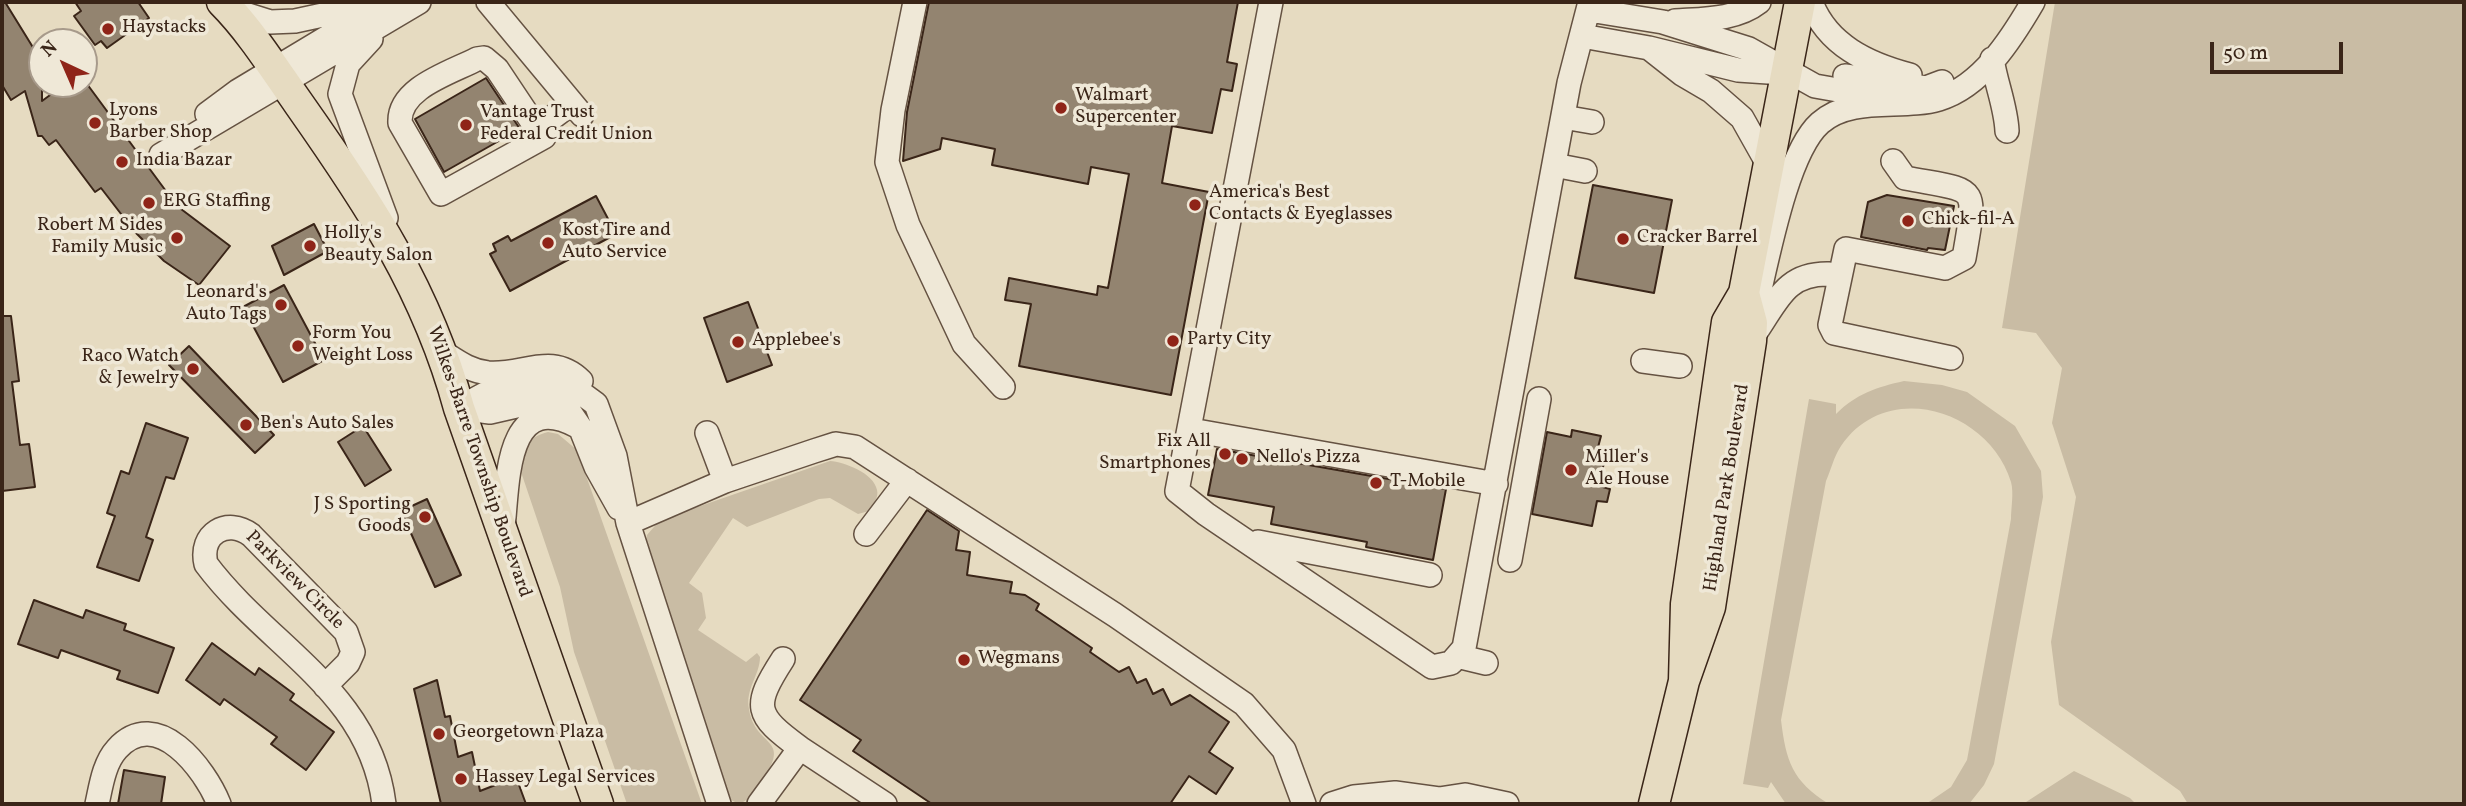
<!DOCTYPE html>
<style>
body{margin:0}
#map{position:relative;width:2466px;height:806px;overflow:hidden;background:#e6dbc1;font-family:Vollkorn,serif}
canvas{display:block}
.frame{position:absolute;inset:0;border:4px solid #3a2518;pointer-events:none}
.north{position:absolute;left:28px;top:28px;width:70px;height:70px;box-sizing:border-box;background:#efe8d7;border:2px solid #a79a8b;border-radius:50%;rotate:316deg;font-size:19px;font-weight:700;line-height:28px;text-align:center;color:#3a2518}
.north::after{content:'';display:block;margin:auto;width:24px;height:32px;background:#8f2418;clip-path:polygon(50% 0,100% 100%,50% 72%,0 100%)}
.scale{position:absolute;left:2210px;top:42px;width:133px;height:32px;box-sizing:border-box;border:4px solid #3a2518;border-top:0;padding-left:9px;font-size:21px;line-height:24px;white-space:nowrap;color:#3a2518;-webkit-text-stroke:5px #efe8d7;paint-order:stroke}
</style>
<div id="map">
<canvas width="2466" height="806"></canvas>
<div class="frame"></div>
<div class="north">N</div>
<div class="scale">50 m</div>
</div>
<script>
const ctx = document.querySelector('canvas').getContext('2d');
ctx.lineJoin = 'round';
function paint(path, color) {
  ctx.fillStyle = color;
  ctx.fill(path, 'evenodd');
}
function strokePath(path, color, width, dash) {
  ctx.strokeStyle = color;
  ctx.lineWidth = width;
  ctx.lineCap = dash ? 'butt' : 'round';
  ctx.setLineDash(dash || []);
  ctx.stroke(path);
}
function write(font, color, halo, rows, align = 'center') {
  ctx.font = font + ' Vollkorn,serif';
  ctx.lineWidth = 7;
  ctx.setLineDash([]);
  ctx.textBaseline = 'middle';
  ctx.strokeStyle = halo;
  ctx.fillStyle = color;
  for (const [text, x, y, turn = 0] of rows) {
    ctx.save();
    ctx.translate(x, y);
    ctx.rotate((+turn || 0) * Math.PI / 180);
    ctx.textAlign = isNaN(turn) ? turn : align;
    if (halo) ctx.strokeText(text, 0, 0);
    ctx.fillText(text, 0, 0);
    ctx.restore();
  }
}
const green = new Path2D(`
 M2055 2H2464V804H2188L2180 791 2059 705 2051 642 2076 497 2052 423 2062 368 2036 333 2002 328Z
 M1904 381 1942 385 1967 392 2015 426 2041 471 2043 497 1994 764 1984 785 1969 804H1926L1951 787 1967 760 2011 519C2011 508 2014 493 2011 482 1989 410 1887 378 1841 446 1834 456 1831 470 1826 481L1781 720C1786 761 1792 781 1829 804H1786L1771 782 1768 788 1743 784 1809 399 1836 404V414C1856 394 1877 387 1904 381Z
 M548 432 558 434 577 450 702 804H627L574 652 560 587 520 469C521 449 528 437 548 432Z
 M830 461C844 462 874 473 877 490 879 497 873 505 869 511L858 514 830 498 819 499 747 527 733 518 689 583 702 593 706 618 698 630 746 662 757 653 760 657C760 675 745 689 749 709 755 750 797 735 757 787 751 795 747 803 737 803L727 798 646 543 647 535 660 520Z
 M2074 771 2130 798 2136 804H2023Z`);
const building = new Path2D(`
 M2 2H5L42 62V101L65 84H87L177 206 230 246 199 285 164 261 135 232 101 188 95 192 56 140 49 145 42 136H38L25 91 11 100 2 85Z
 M75 2H138L149 18 107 48 101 41 95 45 74 16 81 11Z
 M929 2H1238L1227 62 1237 64 1232 91 1221 89 1212 133 1172 126 1162 183 1209 192 1171 395 1019 366 1031 304 1005 300 1009 278 1097 295 1098 286 1108 288 1129 174 1091 167 1088 184 992 165 995 149 942 138 940 149 903 161 907 112Z
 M486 78 520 129 444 172 415 119Z
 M1593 185 1672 200 1654 293 1575 278Z
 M1887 195 1954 206 1945 250 1928 248 1927 250 1861 237 1868 202Z
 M596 196 616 234 510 291 490 254 496 251 493 244 508 236 511 241Z
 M314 224 328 251 284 275 272 246Z
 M284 285 324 360 283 382 243 307Z
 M748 302 772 365 727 382 704 318Z
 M2 316H11L19 381 12 382 20 445 29 444 35 487 2 491Z
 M189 346 274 435 255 453 169 365Z
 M146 423 188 438 174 479 166 477 146 537 153 540 139 581 97 567 115 516 107 513 121 471 129 474Z
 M363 426 391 470 365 486 338 442Z
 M1572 430 1601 436 1597 451 1606 453 1599 486 1610 489 1607 502 1597 501 1592 526 1532 514 1547 432 1571 437Z
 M1217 449 1446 489 1433 560 1366 547 1367 542 1271 524 1274 507 1208 495Z
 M427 499 461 575 435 587 401 511Z
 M927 510 959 531 956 550 970 552 967 575 1012 582 1010 593 1025 595 1039 604 1036 610 1092 648 1090 652 1119 672 1129 667 1137 683 1146 679 1153 694 1163 689 1171 705 1190 695 1229 722 1209 752 1233 768 1216 794 1189 776 1170 804H932L853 751 861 740 800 700Z
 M34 600 83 618 86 610 126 624 124 630 174 648 158 693 117 679 120 671 61 650 58 658 18 644Z
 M212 643 255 675 259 668 294 694 290 700 334 732 306 770 271 744 277 737 224 699 220 705 186 680Z
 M437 680 445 717 450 716 458 757 472 752 480 791 516 777 526 804H441L414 689Z
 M124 770 165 777 161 804H118Z`);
const minor = new Path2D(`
 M488 2 582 115
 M915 2 893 110 887 162 908 225 964 344 1003 387
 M1271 2 1177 491 1206 514 1432 667 1451 663 1464 648 1569 83 1590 2
 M1811 2C1827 45 1868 64 1910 75
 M229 9 270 22 295 21 369 5
 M1589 10 1663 22 1749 49 1815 86 1883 98
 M1675 21C1704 19 1736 20 1759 2
 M1582 36 1649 48 1682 74 1711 91 1742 118 1769 166
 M371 39 348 64 340 94 386 218
 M1649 48 1738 70 1783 73
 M1992 59C1996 84 2006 107 2007 131
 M1845 76 1926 88 1942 82
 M207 114 238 91 386 2
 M1563 117 1592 122
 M537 129 497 69 484 58 477 59C450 73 398 88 400 123L441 194 544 137 537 129 572 103
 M161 155 419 2
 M1893 161 1905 178C1979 192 1977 182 1964 258L1945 268 1846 249 1830 325 1834 333 1951 358
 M1554 165 1585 171
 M1752 323C1765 274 1784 155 1820 123 1852 95 1902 110 1939 99 1982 86 2012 38 2033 2
 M1756 332C1778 300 1786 273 1829 274
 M444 353C458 362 470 371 488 373 523 376 552 352 581 381
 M1643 361 1680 366
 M459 408 485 394 548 381 566 382 596 404 615 456 628 523 719 804
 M459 408 490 412 538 401 556 402 567 408 580 427 596 467 619 508
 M1191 430 1496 484
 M707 433 725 481
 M628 523 725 481 814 451 836 444 855 447 1115 615 1244 704 1284 750 1304 804
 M503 528C508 484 505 388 577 426
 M866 534 907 480
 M1258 542 1430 575
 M1510 560 1539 399
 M1457 656 1486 663
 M783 659C752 707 755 715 800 748
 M325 686 348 663 353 652 346 632 251 535C227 517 199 534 206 564 268 647 370 691 384 804
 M97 804C101 786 104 763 117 749 157 705 205 769 219 804
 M759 804 800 748 885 804
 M1332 804 1354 797 1395 793 1439 799 1465 795 1507 804`);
const major = new Path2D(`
 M222 2C251 31 275 70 299 104 368 202 427 290 459 408L598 804
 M1684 681 1686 604 1727 322 1744 293 1800 2
 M1654 804 1684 681 1710 607 1751 341 1752 323 1744 293`);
const markers = [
 [108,29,7,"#8f2418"],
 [1061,108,7,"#8f2418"],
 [95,123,7,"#8f2418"],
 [466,125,7,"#8f2418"],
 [122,162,7,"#8f2418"],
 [149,203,7,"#8f2418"],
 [1195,205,7,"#8f2418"],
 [1908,221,7,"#8f2418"],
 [177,238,7,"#8f2418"],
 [1623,239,7,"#8f2418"],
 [548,243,7,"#8f2418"],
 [310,246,7,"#8f2418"],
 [281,305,7,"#8f2418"],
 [1173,341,7,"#8f2418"],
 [738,342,7,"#8f2418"],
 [298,346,7,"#8f2418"],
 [193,369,7,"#8f2418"],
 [246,425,7,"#8f2418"],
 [1225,454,7,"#8f2418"],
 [1242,459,7,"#8f2418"],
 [1571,470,7,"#8f2418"],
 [1376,483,7,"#8f2418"],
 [425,517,7,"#8f2418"],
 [964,660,7,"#8f2418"],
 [439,734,7,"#8f2418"],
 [461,779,7,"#8f2418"]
];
const poiNames = [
 ["Haystacks",122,29],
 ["Walmart",1075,97],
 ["Supercenter",1075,119],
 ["Lyons",109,112],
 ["Barber Shop",109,134],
 ["Vantage Trust",480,114],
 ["Federal Credit Union",480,136],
 ["India Bazar",136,162],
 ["America's Best",1209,194],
 ["Contacts & Eyeglasses",1209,216],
 ["ERG Staffing",163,203],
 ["Chick-fil-A",1922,221],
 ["Robert M Sides",163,227,"right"],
 ["Family Music",163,249,"right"],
 ["Kost Tire and",562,232],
 ["Auto Service",562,254],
 ["Holly's",324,235],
 ["Beauty Salon",324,257],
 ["Cracker Barrel",1637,239],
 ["Leonard's",267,294,"right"],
 ["Auto Tags",267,316,"right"],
 ["Form You",312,335],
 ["Weight Loss",312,357],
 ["Party City",1187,341],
 ["Applebee's",752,342],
 ["Raco Watch",179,358,"right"],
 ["& Jewelry",179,380,"right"],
 ["Ben's Auto Sales",260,425],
 ["Fix All",1211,443,"right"],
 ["Smartphones",1211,465,"right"],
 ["Nello's Pizza",1256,459],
 ["Miller's",1585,459],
 ["Ale House",1585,481],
 ["T-Mobile",1390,483],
 ["J S Sporting",411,506,"right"],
 ["Goods",411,528,"right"],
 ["Wegmans",978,660],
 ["Georgetown Plaza",453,734],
 ["Hassey Legal Services",475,779]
];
const streetNames = [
 ["Wilkes-Barre Township Boulevard",478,462,71],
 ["Highland Park Boulevard",1728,488,-81],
 ["Parkview Circle",294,581,45]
];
paint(green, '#c9bca4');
paint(building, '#938470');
strokePath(building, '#3a2518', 2);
strokePath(minor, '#655242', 26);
strokePath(major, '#3a2518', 33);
strokePath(minor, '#efe8d7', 23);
strokePath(major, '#e6dbc1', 30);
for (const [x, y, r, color] of markers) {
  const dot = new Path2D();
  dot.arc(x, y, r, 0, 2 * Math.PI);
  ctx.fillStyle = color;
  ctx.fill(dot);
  strokePath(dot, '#efe8d7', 2.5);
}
write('19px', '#3a2518', '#efe8d7', poiNames, 'left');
write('19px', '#3a2518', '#efe8d7', streetNames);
</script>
